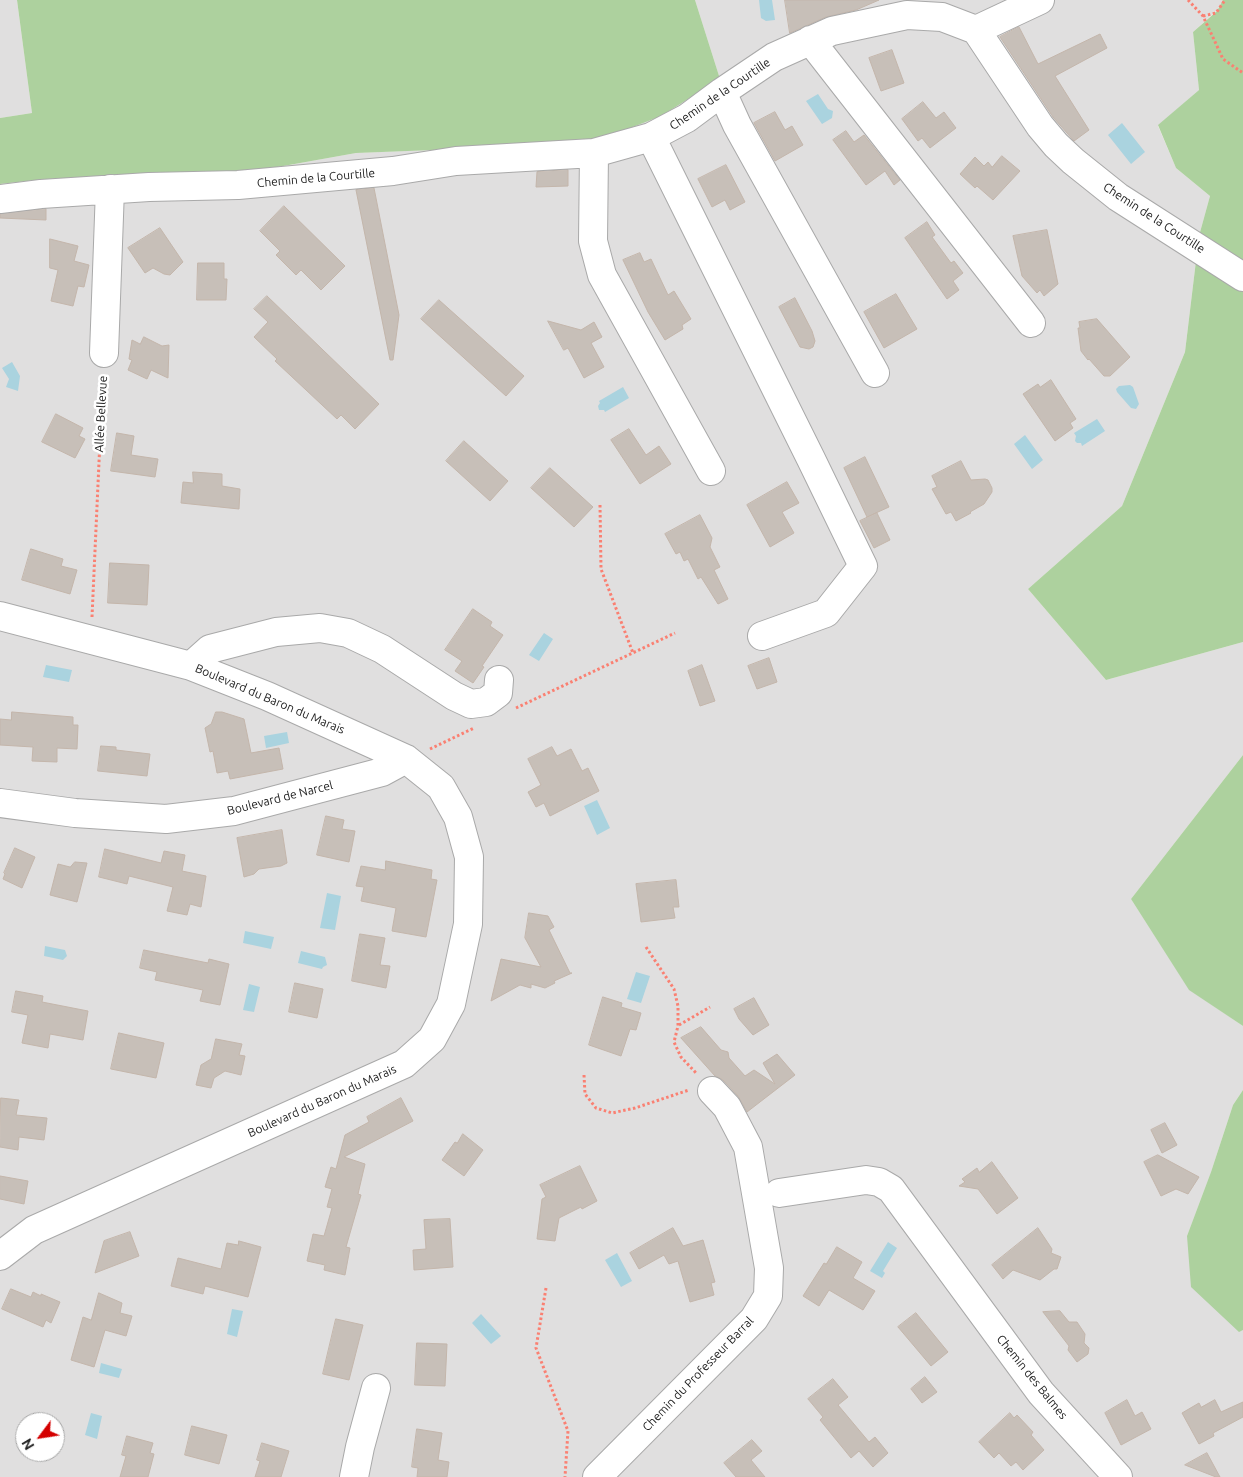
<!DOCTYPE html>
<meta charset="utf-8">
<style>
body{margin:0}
#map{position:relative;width:1243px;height:1477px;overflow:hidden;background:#f2efe9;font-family:Ubuntu,sans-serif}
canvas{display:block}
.north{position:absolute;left:15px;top:1412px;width:50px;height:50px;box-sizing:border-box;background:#fff;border:1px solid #a7a7a7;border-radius:50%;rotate:239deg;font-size:14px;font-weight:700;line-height:20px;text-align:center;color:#222}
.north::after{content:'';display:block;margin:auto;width:18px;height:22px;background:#d40000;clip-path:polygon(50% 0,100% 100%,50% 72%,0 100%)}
</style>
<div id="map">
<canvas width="1243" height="1477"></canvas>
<div class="north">N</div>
</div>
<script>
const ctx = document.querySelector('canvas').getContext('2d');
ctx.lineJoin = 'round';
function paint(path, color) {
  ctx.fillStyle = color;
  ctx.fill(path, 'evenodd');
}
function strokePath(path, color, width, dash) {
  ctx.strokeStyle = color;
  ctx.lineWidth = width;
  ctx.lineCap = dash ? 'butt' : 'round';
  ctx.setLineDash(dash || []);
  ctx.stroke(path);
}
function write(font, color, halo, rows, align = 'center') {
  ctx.font = font + ' Ubuntu,sans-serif';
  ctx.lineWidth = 5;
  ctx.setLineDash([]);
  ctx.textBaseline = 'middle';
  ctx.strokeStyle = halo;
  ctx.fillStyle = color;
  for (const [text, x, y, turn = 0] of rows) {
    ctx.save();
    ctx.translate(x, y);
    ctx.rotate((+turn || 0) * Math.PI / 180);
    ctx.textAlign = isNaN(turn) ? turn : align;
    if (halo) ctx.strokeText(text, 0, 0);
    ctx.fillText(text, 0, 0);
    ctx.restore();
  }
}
const residential = new Path2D(`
 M0 0H17L32 113 0 118Z
 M695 0H1223L1217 10 1193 32 1199 90 1158 126 1176 168 1210 196 1199 236 1185 352 1122 506 1028 589 1106 680 1243 642V755L1131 899 1189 989 1243 1026V1090L1233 1105 1211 1172 1187 1236 1239 1331 1243 1330V1477H0V184L46 179 233 175 356 153 455 149 720 79ZM25 1422H55V1452H25Z`);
const forest = new Path2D(`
 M17 0H695L720 79 661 116 589 144 356 153 233 175 46 179 0 184V118L32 113Z
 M1223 0H1243V642L1106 680 1028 589 1122 506 1185 352 1199 236 1210 196 1176 168 1158 125 1199 90 1193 32 1217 11Z
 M1243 755V1026L1189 990 1131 899Z
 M1243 1090V1330L1239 1332 1191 1287 1187 1236 1211 1172 1233 1105Z`);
const water = new Path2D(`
 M759 0H772L775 20 766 21 761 18Z
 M818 94 828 109 833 111 832 118 822 124 806 101Z
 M1122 123 1145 152 1131 164 1108 135Z
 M12 362 20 376 18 391 6 387 9 379 2 368Z
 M1130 385 1133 387 1139 404 1136 409 1131 408 1117 392 1116 389 1119 386Z
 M623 387 629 398 605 412 604 410H599L598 406 600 403 599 401Z
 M1097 419 1105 431 1082 446 1081 443H1077L1075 441 1076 436 1074 433Z
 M1025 435 1043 460 1032 469 1014 444Z
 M544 633 553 639 539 661 529 655Z
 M46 665 72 670 69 682 43 677Z
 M287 732 289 743 266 748 264 736Z
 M597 800 610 828 597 835 584 806Z
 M327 893 341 896 335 930 320 928Z
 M245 931 274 937 271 949 243 943Z
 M45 946 65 950 67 956 63 960 44 956Z
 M301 951 325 957 327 965 323 967 322 969 298 963Z
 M636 972 650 976 641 1003 627 999Z
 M249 984 260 987 254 1012 243 1010Z
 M888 1242 897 1248 883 1271 885 1273 882 1278 870 1271Z
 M617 1253 632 1281 621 1287 605 1260Z
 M232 1309 243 1311 237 1337 227 1334Z
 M481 1314 501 1336 491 1344 472 1323Z
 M101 1363 122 1369 119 1378 99 1373Z
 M91 1413 102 1416 97 1439 85 1435Z`);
const building = new Path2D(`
 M785 0H879L856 10 826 17 790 33Z
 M1019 27 1038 64 1100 34 1107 48 1055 76 1089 130 1074 141 1053 117 1000 37Z
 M892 50 904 83 881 91 869 58Z
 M923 102 936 118 944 112 956 128 930 148 922 138 918 141 902 119Z
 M775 112 785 130 792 126 803 145 775 161 754 123Z
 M846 131 854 142 864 135 900 180 894 185 885 171 866 185 833 140Z
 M1002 156 1020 171 993 200 977 186 975 188 960 174 975 157 984 166 988 162 992 167Z
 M726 165 745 202 730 210 725 200 712 207 698 179Z
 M568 170V186L536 187 537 172Z
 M374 188 399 315 393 360H390L356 190Z
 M284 206 345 266 321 290 301 270 296 275 276 255 280 251 260 231Z
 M46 209V220L0 218V214Z
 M927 222 935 235 932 237 951 263 954 261 963 273 953 281 959 290 947 299 905 238Z
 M160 228 183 262 170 275 164 274 153 268 145 273 128 248Z
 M1047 230 1058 284 1044 296 1040 290 1037 293 1022 276 1013 236Z
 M50 239 78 246 74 261 89 265 84 287 78 286 73 306 51 301 58 270 50 268Z
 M640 253 644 262 651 259 668 295 674 291 691 319 682 325 683 329 665 340 648 312 623 260Z
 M198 263H224V279H227L226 300H197Z
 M896 294 917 329 884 348 864 312Z
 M267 296 379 404 355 429 341 415 337 419 275 361 277 359 254 337 268 322 254 309Z
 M795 298 812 331 815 341 813 347 809 349 800 347 779 307Z
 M439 300 524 376 506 396 421 319Z
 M1097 319 1130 357 1110 376H1104L1089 359 1088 360 1081 351 1078 328H1080L1079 322Z
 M548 321 581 330 594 322 602 337 591 343 604 367 584 378 568 348 564 350Z
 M144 337 162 346 169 345 168 378 151 370 147 379 128 370 132 360 129 359 132 340 140 344Z
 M1051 380 1076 419 1070 423 1073 428 1055 441 1023 394 1038 384 1040 387Z
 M56 414 83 428 79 436 85 439 75 458 42 442Z
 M629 429 646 455 659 446 671 464 640 484 611 440Z
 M117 433 134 436 131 455 158 459 155 477 111 471Z
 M464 441 508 481 490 501 446 461Z
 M865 457 889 507 867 517 844 468Z
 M961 461 971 480 985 479 988 480 992 488V492L984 504 970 512 971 513 956 521 951 512 946 514 932 489 937 487 932 476Z
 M550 468 593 507 574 527 531 488Z
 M193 472 222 474V486L240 489 239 509 181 503 183 482 193 483Z
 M787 482 799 503 782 512 794 533 770 547 747 505Z
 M877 513 890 540 874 548 860 521Z
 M700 515 712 538 710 547 720 567 714 570 728 599 718 604 701 577 698 579 688 559 684 561 680 552 676 554 665 534Z
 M31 549 63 559 61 566 77 570 70 594 22 580Z
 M110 563 149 565 147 605 108 603Z
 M473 609 492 622 490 626 503 635 482 666 484 667 473 683 455 671 462 661 445 650Z
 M769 658 777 682 757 689 748 666Z
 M702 665 715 701 700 706 688 671Z
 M12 712 73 717V725H78L77 749 57 748V762L32 761 33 747 0 745V719L11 720Z
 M216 712H222L244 719 251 753 279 748 283 769 230 779 228 771 217 773 213 751 210 752 205 728 211 724Z
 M101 746 116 747V750L150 754 147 776 98 771Z
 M552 747 557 756 571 749 582 771 588 768 599 791 550 816 544 803 536 807 528 792 541 785 528 759Z
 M326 816 344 820 342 829 355 831 349 862 317 855Z
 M282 830 287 863 281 866 259 869 254 874 244 877 237 838Z
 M15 848 35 857 22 888 3 879 5 874 4 873Z
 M105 849 161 863 164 851 185 855 182 871 206 876 201 907 190 904 187 915 167 911 173 887 129 876 127 884 99 877Z
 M386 861 432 870 431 879 437 880 426 937 392 931 396 908 361 901 364 887 356 886 361 866 385 870Z
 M75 862 87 863 77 902 50 895 58 864 70 867Z
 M676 880 679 907H673L675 918 641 922 636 884Z
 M529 913 548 916 554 927 549 930 570 973H572L554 981 555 983 545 988 531 984V988L520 985 491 1001 501 959 541 967 525 938Z
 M360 934 385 938 380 965 390 966 386 988 352 981Z
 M144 950 208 963 209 959 229 964 220 1005 200 1001 203 990 155 980 157 972 140 968Z
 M295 983 323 989 317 1018 289 1012Z
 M16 991 43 996 42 1002 88 1011 83 1040 50 1034 48 1048 22 1043 28 1015 12 1012Z
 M603 997 622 1003 621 1007 641 1013 636 1030 630 1029 621 1056 589 1045Z
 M754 998 769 1025 753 1035 739 1019 734 1009Z
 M701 1027 721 1050 728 1052 729 1058 745 1076 754 1070 775 1084 763 1063 777 1054 795 1075 747 1112 738 1096 723 1080 715 1076 681 1038Z
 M119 1033 164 1043 156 1078 111 1069Z
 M216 1039 242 1044 239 1055 245 1056 241 1075 225 1071 214 1078 211 1088 196 1085 201 1065 211 1059Z
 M1 1098 19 1100 16 1115 47 1118 44 1140 19 1137 18 1150 0 1147Z
 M401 1098 413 1121 344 1157 365 1164 358 1194 361 1195 346 1247 350 1248 345 1275 324 1270 325 1265 307 1261 313 1234 324 1236 332 1208 327 1207 332 1189 325 1187 331 1167 336 1169 345 1135 369 1122 367 1117Z
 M1165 1123 1177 1145 1162 1153 1151 1130Z
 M463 1134 483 1150 464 1176 442 1160 455 1142 457 1143Z
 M1158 1155 1199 1177 1188 1194 1176 1189 1161 1196 1144 1162Z
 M992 1162 1018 1198 997 1214 978 1189 959 1186 965 1182 962 1179 977 1168 979 1172Z
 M580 1166 597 1201 582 1209 581 1207 559 1218 555 1241 537 1239 542 1199 546 1197 540 1185Z
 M0 1176 28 1181 24 1204 0 1199Z
 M450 1219 453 1267 414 1270 413 1250 426 1249 424 1220Z
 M673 1228 683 1246 703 1240 715 1282 711 1283 714 1295 690 1302 678 1261 669 1264 664 1255 639 1269 630 1253Z
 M1038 1228 1052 1249 1051 1253 1061 1257 1057 1269H1054L1040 1280 1013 1270 1003 1279 992 1265Z
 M130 1232 139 1256 95 1273 104 1241Z
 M239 1241 261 1247 248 1297 205 1286 203 1294 171 1286 178 1258 221 1269 227 1243 238 1245Z
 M837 1247 862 1262 853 1278 875 1291 863 1310 829 1290 819 1306 803 1296 824 1263 826 1264Z
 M11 1289 31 1297 33 1292 41 1296V1294L60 1302 51 1323 46 1320 43 1327 2 1309Z
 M99 1293 122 1303 120 1313 132 1316 126 1336 105 1330 94 1367 71 1360 83 1317 91 1320Z
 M1060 1311 1069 1322H1077L1085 1334 1084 1343 1089 1348 1088 1354 1077 1362 1068 1350 1069 1346 1043 1312Z
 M916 1313 948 1352 931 1366 898 1327Z
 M336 1319 363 1325 349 1380 323 1374Z
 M417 1343 447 1344 445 1386 415 1385Z
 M925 1377 937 1392 922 1403 911 1389Z
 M833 1379 848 1397 838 1405 869 1442 875 1437 888 1453 873 1467 859 1451 851 1458 820 1420 823 1417 808 1399Z
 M1127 1400 1135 1416 1142 1412 1151 1429 1121 1445 1105 1413Z
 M1215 1400 1221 1412 1243 1402V1417L1213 1433 1214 1436 1199 1444 1182 1413 1199 1403 1201 1407Z
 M1010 1413 1014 1418 1017 1415 1033 1432 1031 1435 1044 1450 1023 1470 1016 1462 1011 1466 999 1453 994 1458 979 1442Z
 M192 1426 227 1435 219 1464 185 1455Z
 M417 1429 442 1433 438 1460 449 1462 447 1477H417L418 1468 412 1467Z
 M127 1436 153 1443 150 1453 154 1454 148 1477H120L126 1456 122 1455Z
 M752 1440 762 1451 751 1460 765 1477H736L724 1463Z
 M262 1443 289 1451 281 1477H255L260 1461 257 1460Z
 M1207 1453 1220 1477H1216L1185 1465Z`);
const path = new Path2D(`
 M1188 0 1203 16 1223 59 1243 73
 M1203 16 1216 13 1225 0
 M600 505 601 569 633 653
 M92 617 103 374
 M516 708 675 633
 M430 749 474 728
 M646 947 674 989 678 1006V1026L674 1042 681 1057 697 1074
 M679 1025 710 1007
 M584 1075 585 1094 596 1108 612 1113 635 1108 689 1090
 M546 1288 536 1348 568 1431 565 1477`);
const minor = new Path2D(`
 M976 30 1040 0
 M810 40 1031 323
 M722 92 737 125 875 373
 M651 137 811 459 863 566 826 613 762 636
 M594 153 593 241 602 275 711 471
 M0 199 41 194 149 187 238 185 393 171 456 161 594 153 651 137 687 118 722 92 774 57 832 31 907 15 942 17 976 30 1040 126 1056 145 1073 161 1118 197 1243 277
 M104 353 110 189
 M0 616 191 666 267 696 406 759 441 787 458 817 469 857 468 924 451 1004 432 1039 404 1064 34 1230 0 1256
 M191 666 210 649 276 632 320 628 348 633 382 649 454 696 471 704 486 702 498 693 499 680
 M0 803 75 813 166 819 234 811 382 772 406 759
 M779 1193 866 1180 879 1182 891 1189 1041 1393 1118 1477
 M354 1477 360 1447 376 1388
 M597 1477 754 1319 768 1296 769 1268 748 1147 727 1107 712 1091`);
const streetNames = [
 ["Chemin de la Courtille",720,94,-34],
 ["Chemin de la Courtille",316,178,-5],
 ["Chemin de la Courtille",1154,218,33],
 ["Allée Bellevue",101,414,-87],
 ["Boulevard du Baron du Marais",270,699,23],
 ["Boulevard de Narcel",280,798,-14],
 ["Boulevard du Baron du Marais",322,1101,-24],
 ["Chemin du Professeur Barral",698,1374,-46],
 ["Chemin des Balmes",1032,1377,51]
];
paint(residential, '#e0dfdf');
paint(forest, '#add19e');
paint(water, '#aad3df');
paint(building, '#c7bfb8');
strokePath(building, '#c4b6ab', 1);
strokePath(minor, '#a9a9a9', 30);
strokePath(path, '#fa8072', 3, [2.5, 2.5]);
strokePath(minor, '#fff', 28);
write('12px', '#222', '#fff', streetNames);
</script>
